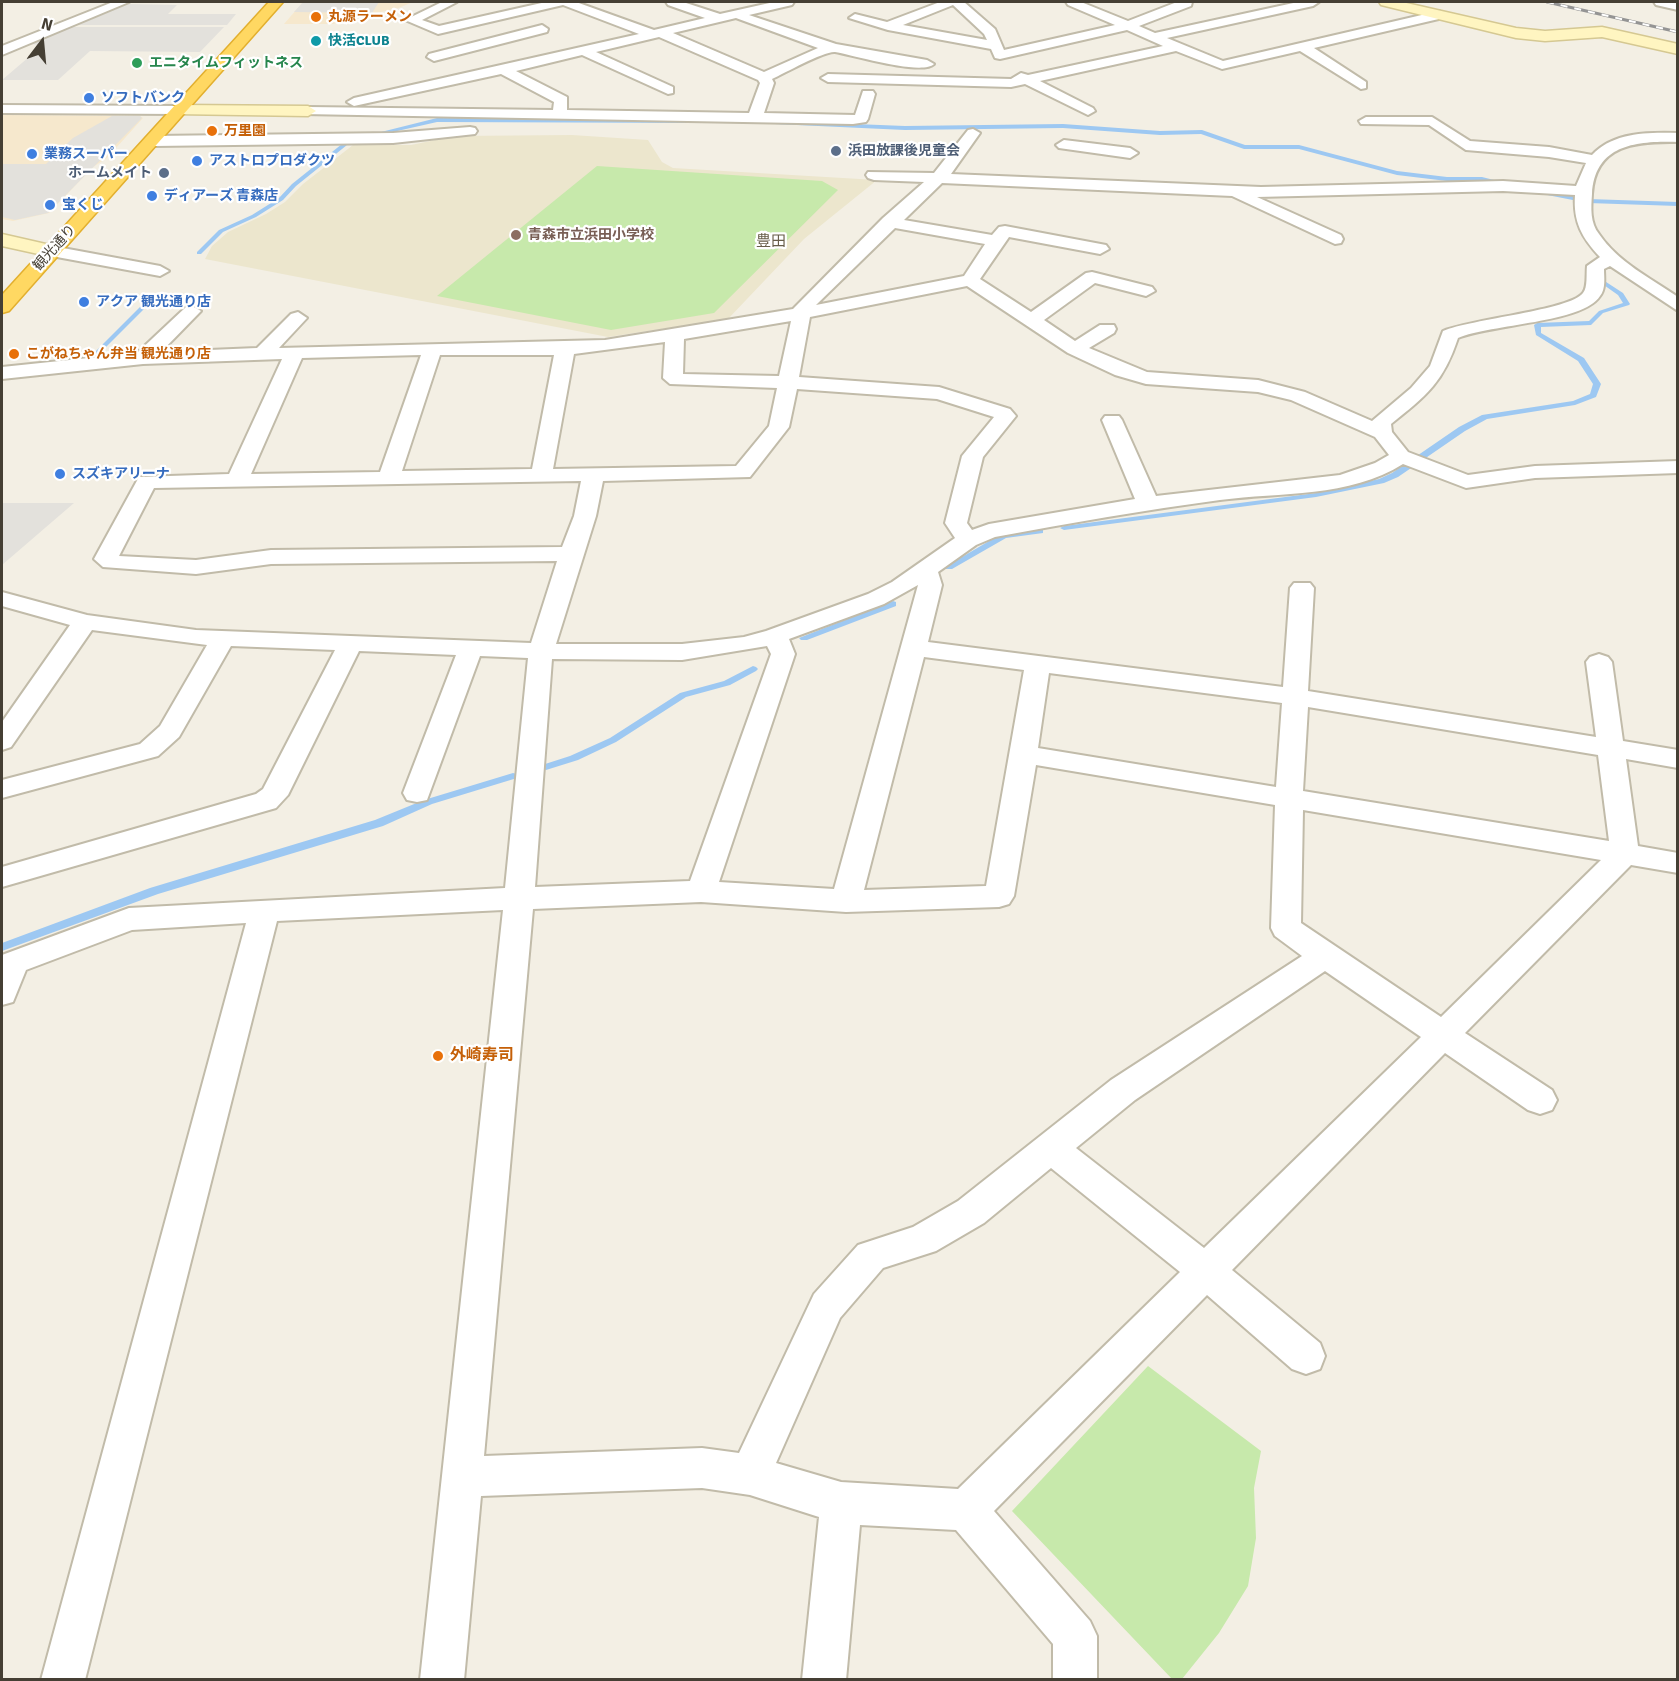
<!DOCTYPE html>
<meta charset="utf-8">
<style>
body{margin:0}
#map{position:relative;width:1679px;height:1681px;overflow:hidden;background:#f3efe4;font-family:Signika,sans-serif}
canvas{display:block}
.frame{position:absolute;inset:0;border:3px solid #453f34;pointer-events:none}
.north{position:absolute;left:12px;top:12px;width:60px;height:60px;-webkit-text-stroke:4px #fff;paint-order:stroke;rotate:16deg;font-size:16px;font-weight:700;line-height:24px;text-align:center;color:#453f34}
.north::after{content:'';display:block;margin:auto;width:21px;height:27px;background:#453f34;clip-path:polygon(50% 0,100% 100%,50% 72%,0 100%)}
</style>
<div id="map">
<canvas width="1679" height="1681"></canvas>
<div class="frame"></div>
<div class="north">N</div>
</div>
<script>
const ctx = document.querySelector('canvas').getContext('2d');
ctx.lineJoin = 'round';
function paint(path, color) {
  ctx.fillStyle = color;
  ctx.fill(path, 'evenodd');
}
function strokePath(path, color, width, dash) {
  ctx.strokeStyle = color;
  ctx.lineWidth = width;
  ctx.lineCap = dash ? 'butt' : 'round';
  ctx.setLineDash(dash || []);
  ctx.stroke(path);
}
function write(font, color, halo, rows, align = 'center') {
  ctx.font = font + ' Signika,"Noto Sans JP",sans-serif';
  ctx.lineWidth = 4.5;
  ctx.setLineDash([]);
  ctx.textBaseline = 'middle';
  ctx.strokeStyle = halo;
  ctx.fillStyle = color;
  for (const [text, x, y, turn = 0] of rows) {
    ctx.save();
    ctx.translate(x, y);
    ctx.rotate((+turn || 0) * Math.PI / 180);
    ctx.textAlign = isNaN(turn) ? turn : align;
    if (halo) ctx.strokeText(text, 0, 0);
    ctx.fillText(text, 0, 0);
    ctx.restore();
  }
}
const commercial = new Path2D(`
 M303 2H413L396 9 341 20 334 24H284Z
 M2 115 140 116 143 118 107 158 93 167 49 213 13 221 2 219Z`);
const education = new Path2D(`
 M572 135 648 140 662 162 673 168 877 180 804 239 728 319 608 337 205 259 212 246 228 232 266 214 285 202 303 184 353 145H411L455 136Z`);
const green = new Path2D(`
 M597 166 822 181 838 190 714 313 611 330 437 296Z
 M1148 1366 1261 1451 1254 1488 1256 1538 1248 1586 1219 1633 1182 1679H1172L1012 1511Z`);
const parking = new Path2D(`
 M303 2H379L372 13 294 12Z
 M128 4 177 5 168 14H236L227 25H77Z
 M71 27H224L200 52 90 51 58 80H2L43 45 27 44Z
 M112 116H140L142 118 48 213 15 220 2 217V164H46L73 138Z
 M2 503H74L2 565Z`);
const stream = new Path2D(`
 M437 118 704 119 707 121 704 123 437 122 384 134 381 132Z
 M755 120 905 126 1063 124 1160 131 1202 130 1245 145H1299L1397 171 1447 177H1482L1514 185 1511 187 1482 181H1447L1397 175 1299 149H1244L1201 134 1160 135 1063 128 905 130 753 123Z
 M342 144 347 145 296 186 283 200 256 217 223 232 201 254H197V252L219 230 252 215 279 198 292 184Z
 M1529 188 1588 199 1678 202V206L1588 203 1527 191V189Z
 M1603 280 1623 293 1630 304 1629 305 1603 313 1591 325 1541 327V333L1584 358 1601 384 1596 397 1575 405 1487 419 1465 431 1398 477 1384 483 1316 497 1064 530 1060 528 1064 526 1316 493 1379 479 1392 473 1459 427 1482 415 1573 401 1590 394 1593 384 1578 361 1536 335 1534 325 1537 323 1589 321 1599 311 1623 303 1618 295 1601 283 1600 282Z
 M149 298 154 299 97 356H93V354Z
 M1040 529H1043V533L1006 538 952 569H946L945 567 1001 534Z
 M893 601 896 602V606L807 640H801L799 638Z
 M753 666 756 667 758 669 756 671 730 685 686 697 616 742 578 760 546 770 541 767 542 765 570 756 610 738 680 693 724 681Z
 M513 773 517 774 518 776 517 778 432 804 383 826 158 894 2 951V943L150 888 375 820 424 800Z`);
const street = new Path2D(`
 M113 2H129L2 55V46Z
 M442 2H457L422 20 439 26 546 2H576L654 30 705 18 668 5 666 2H683L720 14 774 2H794L792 5 749 15 836 44 927 60 934 64C922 76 853 55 835 52 824 51 785 73 772 79L774 83 764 113 855 115 863 91H873L875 94 868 119 866 122 853 124 303 114 301 111 308 107 553 110 554 102 501 74 354 106 347 102 354 98 639 34 563 5 438 34 405 20ZM736 18 818 48 764 72 673 33ZM659 37 758 80 760 83 749 113 567 110V97L516 71 582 55 668 94 673 93V87L596 52Z
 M940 2H964L995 29 1004 50 1115 25 1068 5 1066 2H1081L1128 21 1177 2H1192L1191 6 1139 26 1155 33 1298 2H1319L1313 6 1167 38 1223 61 1439 11 1445 15 1443 18 1314 48 1366 82V88L1361 89 1300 51 1222 69 1176 51 1040 81 1093 108 1095 111 1088 115 1025 84 1011 87 828 82 821 78 828 74 1011 79 1021 73 1028 75 1163 46 1127 30 1000 59 995 58 991 49 888 30 849 18 855 14 887 22ZM953 5 984 34 987 40 903 25Z
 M1654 2H1678V10L1656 5Z
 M542 25 548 29 547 32 434 61 427 57 429 54Z
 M2 105 180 106 187 110 180 114 2 113Z
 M1366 117H1432L1470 141 1549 147 1592 155C1613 132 1649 132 1678 133V142C1637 141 1595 144 1592 194 1591 208 1590 223 1599 234 1618 262 1650 278 1678 297V311L1610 266 1604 269C1604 277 1606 289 1600 296 1583 323 1491 324 1458 338 1443 383 1427 395 1391 424L1392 432 1408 452 1468 475 1535 466 1678 461V473L1535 478 1466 488 1403 464C1349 498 1281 492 1220 500 1145 510 1070 523 995 537L976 545 938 572 942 585 928 642 1283 687 1290 588 1294 583H1310L1314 588 1308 691 1596 737 1586 662 1590 657 1599 654 1608 657 1612 662 1623 741 1678 750V768L1626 759 1638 846 1678 853V873L1631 865 1465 1033 1552 1090 1557 1100 1552 1110 1540 1114 1528 1110 1445 1053 1232 1270 1320 1343 1325 1356 1320 1369 1306 1374 1292 1369 1207 1295 994 1511 1090 1621 1097 1636V1680H1053V1644L956 1530 860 1525 846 1680H802L819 1517 750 1495 702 1488 481 1496 464 1680H420L503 910 277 921 85 1680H41L246 923 132 930 26 970 13 1002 2 1005V955L129 908 505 888 528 658 480 656 427 800 417 802 407 800 403 793 456 655 359 651 288 795 276 808 2 887V867L256 794 263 789 335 650 231 646 179 737 158 756 2 798V780L140 744 160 726 207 645 92 630 11 747 2 750V722L70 625 2 606V592L87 615 196 630 531 643 557 561 271 564 196 574 103 567 94 559 139 477 229 474 282 359 143 364 2 379V367L137 353 186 307 192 306 201 311 161 352 257 348 291 314 298 312 307 318 279 348 605 340 793 309 883 218 924 182 874 180 868 178 866 175 868 172 934 173 968 130 973 129 980 133 951 174 1261 187 1503 181 1576 186 1586 163 1549 157 1466 150 1429 125 1361 124 1359 121ZM942 183 1232 196 1335 244 1341 243 1343 239 1341 235 1257 197 1503 191 1575 195C1573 222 1582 238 1600 257L1587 266C1586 274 1588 287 1583 293 1571 310 1471 319 1443 331L1430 366 1411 388 1372 421 1305 392 1258 380 1147 372 1089 348 1114 333 1116 329 1114 325H1100L1075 341 1044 320 1095 283 1146 296 1155 291 1152 287 1092 272 1086 273 1031 312 980 279 1009 237 1100 254 1109 249 1106 245 1005 226 999 227 992 235 904 220ZM895 228 985 244 964 276 816 305ZM967 286 1068 353 1115 375 1146 384 1258 392 1291 400 1375 437 1389 455 1375 463 1340 475 1156 496 1122 420 1119 416H1105L1102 420 1135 499 989 524 972 530 967 523 983 457 1016 416 1010 409 939 387 799 377 810 317ZM791 321 779 376 683 374 684 339ZM665 342 663 378 670 384 777 388 769 426 736 466 553 469 574 354ZM421 355 380 472 251 474 302 358ZM440 355H554L532 469 402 471ZM797 389 937 399 994 417 962 456 945 523 955 538 892 582 868 594 766 631 744 637 682 644H556L596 516 603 481 750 477 789 427ZM581 481 574 516 562 547 271 550 196 560 119 556 154 488ZM918 585 834 889 719 882 795 654 789 639 884 604ZM767 646 771 654 690 881 535 887 552 659 682 660ZM924 657 1024 670 986 886 864 890ZM1049 673 1282 703 1276 787 1038 748ZM1308 707 1598 755 1609 841 1303 791ZM1036 765 1275 805 1271 928 1275 936 1302 956 1111 1080 958 1201 913 1227 858 1245 814 1294 739 1453 702 1448 484 1456 533 909 701 902 846 912 999 907 1009 904 1014 896ZM1303 810 1601 860 1441 1017 1301 923ZM1325 971 1421 1037 1204 1248 1076 1148 1135 1100ZM1051 1168 1180 1272 958 1489 841 1482 776 1463 840 1318 883 1268 936 1251 984 1223Z
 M470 127 475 128 477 131 475 134 393 143 154 146 146 141 154 136 393 133Z
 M1064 140 1130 148 1138 153 1130 158 1059 148 1056 145Z
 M52 246 160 266 169 271 160 276 46 255 43 251Z`);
const secondary = new Path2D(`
 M1379 2H1402L1516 28 1545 31 1602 27 1678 44V54L1602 37 1545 41 1516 38 1381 5Z
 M180 105 308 106 316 111 308 116 174 114 172 110Z
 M2 234 59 247 62 251 59 255 52 257 2 246Z`);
const highway = new Path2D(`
 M269 2H283L9 311 2 313V295Z`);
const rail = new Path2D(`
 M1547 2 1678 32`);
const markers = [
 [316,17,6,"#e8710a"],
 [316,41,6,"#0f9aa8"],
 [137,63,6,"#2e9e5b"],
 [89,98,6,"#3f7fe0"],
 [212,131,6,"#e8710a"],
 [836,151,6,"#5c6f8a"],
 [32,154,6,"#3f7fe0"],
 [197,161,6,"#3f7fe0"],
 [164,173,6,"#5c6f8a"],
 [152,196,6,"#3f7fe0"],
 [50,205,6,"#3f7fe0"],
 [516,235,6,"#8d6e63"],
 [84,302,6,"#3f7fe0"],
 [14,354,6,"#e8710a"],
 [60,474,6,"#3f7fe0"],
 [438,1056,6,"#e8710a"]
];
const farFoodnames = [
 ["丸源ラーメン",328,17],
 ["万里園",224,131],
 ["こがねちゃん弁当 観光通り店",26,354]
];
const farCulturenames = [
 ["快活CLUB",328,41]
];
const farLeisurenames = [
 ["エニタイムフィットネス",149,63]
];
const farShopnames = [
 ["ソフトバンク",101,98],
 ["業務スーパー",44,154],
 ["アストロプロダクツ",209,161],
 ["ディアーズ 青森店",164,196],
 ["宝くじ",62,205],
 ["アクア 観光通り店",96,302],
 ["スズキアリーナ",72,474]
];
const farServicenames = [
 ["浜田放課後児童会",848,151],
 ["ホームメイト",152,173,"right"]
];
const farEducationnames = [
 ["青森市立浜田小学校",528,235]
];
const farStreetnames = [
 ["観光通り",55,248,-48]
];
const farNeighbourhoodnames = [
 ["豊田",771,242]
];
const foodNames = [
 ["外崎寿司",450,1056]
];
paint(commercial, '#f6e8cd');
paint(education, '#ece6cd');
paint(green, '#c7e9ab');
paint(parking, '#e3e1dc');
paint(stream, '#9dc8f2');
strokePath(street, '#c1bba9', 4);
strokePath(secondary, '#d5c892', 3);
strokePath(highway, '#e2af2e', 3);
paint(street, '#fff');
paint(secondary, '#fff5c1');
paint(highway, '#ffd862');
strokePath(rail, '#949494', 3);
strokePath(rail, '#fff', 2, [7]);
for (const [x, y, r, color] of markers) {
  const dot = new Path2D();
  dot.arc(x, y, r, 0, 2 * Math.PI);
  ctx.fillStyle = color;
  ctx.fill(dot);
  strokePath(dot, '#fff', 2);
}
write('bold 14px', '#c56008', '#fff', farFoodnames, 'left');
write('bold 14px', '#0d838f', '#fff', farCulturenames, 'left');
write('bold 14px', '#27864d', '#fff', farLeisurenames, 'left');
write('bold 14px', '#366cbe', '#fff', farShopnames, 'left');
write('bold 14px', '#4e5e75', '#fff', farServicenames, 'left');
write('bold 14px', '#785e54', '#fff', farEducationnames, 'left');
write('14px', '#453f34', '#fff', farStreetnames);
write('15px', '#685e4a', '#fff', farNeighbourhoodnames);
write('bold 16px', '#c56008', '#fff', foodNames, 'left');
</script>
